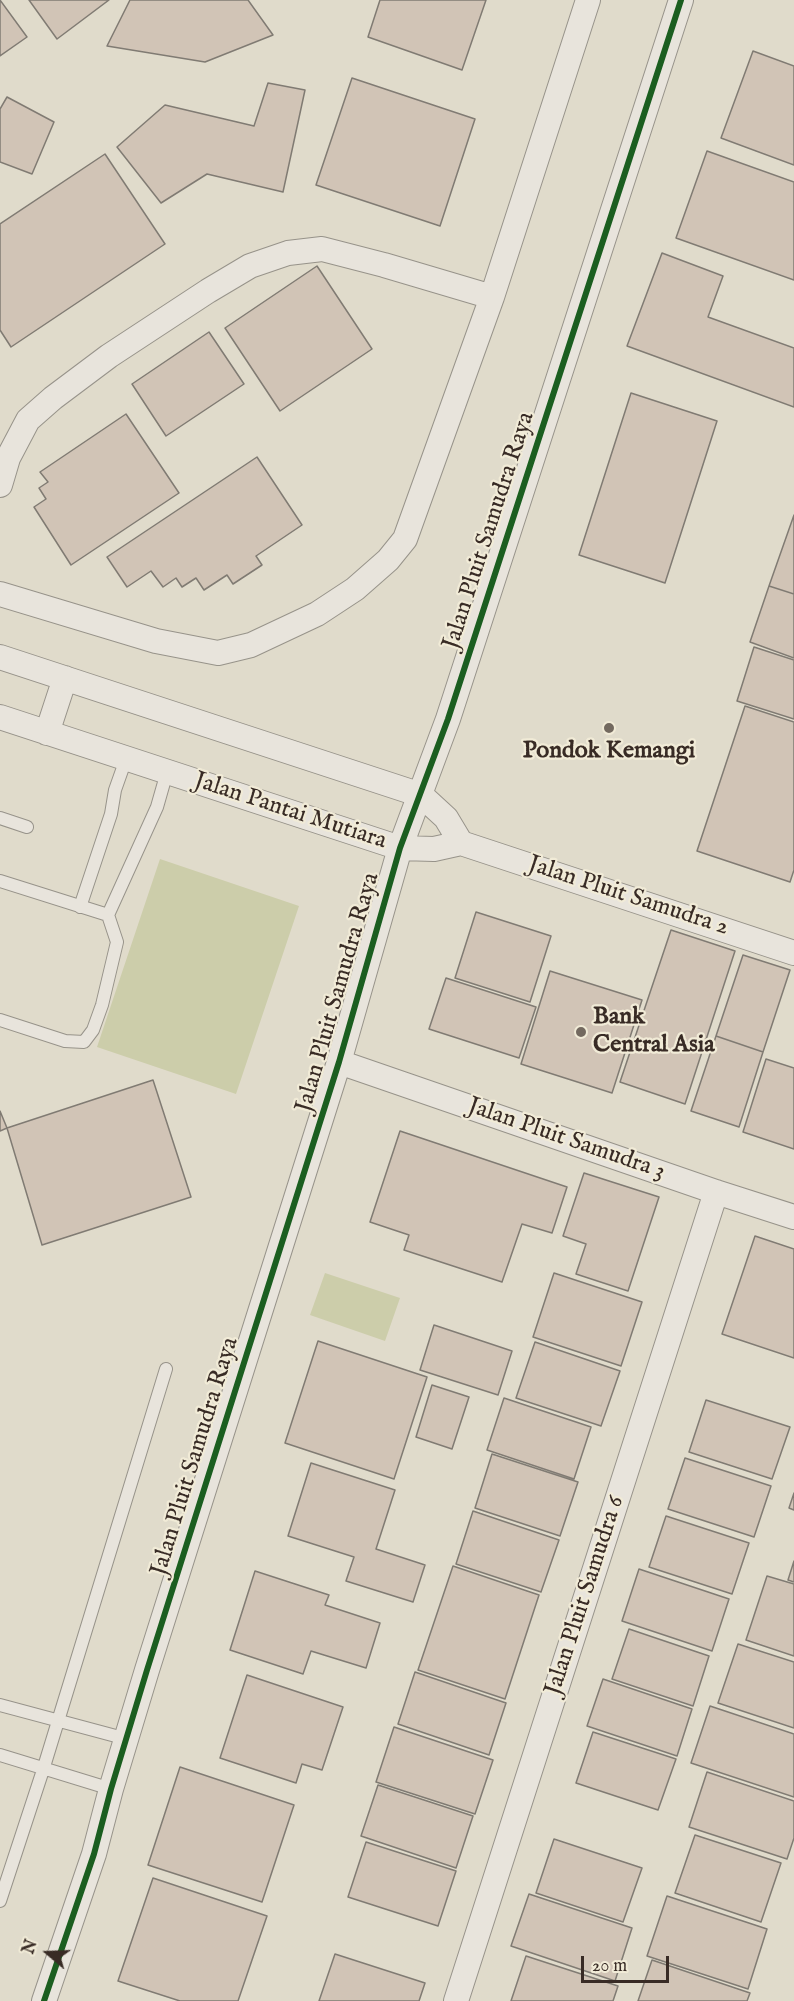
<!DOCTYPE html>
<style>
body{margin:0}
#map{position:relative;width:794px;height:2001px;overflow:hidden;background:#e0dbcb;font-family:"IM FELL English",serif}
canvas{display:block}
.north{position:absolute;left:18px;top:1923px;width:60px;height:60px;-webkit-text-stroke:4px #f1ebd7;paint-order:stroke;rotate:289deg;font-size:16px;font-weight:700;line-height:24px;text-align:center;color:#382b25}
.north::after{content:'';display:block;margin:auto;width:21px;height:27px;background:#382b25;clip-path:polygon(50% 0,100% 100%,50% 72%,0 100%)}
.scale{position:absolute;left:581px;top:1956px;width:88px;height:27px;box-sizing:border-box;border:3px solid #382b25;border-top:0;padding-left:8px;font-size:18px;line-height:21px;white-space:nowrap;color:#382b25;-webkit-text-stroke:4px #f1ebd7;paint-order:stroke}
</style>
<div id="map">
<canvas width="794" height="2001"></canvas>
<div class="north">N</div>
<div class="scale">20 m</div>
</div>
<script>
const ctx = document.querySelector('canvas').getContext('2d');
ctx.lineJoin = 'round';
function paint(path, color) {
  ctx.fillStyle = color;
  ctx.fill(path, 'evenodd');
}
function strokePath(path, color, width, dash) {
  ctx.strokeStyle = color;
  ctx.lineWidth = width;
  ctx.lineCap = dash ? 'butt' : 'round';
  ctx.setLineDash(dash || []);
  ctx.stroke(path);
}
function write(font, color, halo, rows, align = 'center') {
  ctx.font = font + ' "IM FELL English",serif';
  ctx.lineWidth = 4.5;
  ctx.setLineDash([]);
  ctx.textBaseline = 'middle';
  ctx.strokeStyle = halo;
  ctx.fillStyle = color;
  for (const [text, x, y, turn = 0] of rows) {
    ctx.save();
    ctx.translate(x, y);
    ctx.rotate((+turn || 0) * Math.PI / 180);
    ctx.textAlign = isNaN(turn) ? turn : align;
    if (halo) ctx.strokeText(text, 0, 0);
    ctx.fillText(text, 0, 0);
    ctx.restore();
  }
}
const green = new Path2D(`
 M160 859 299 906 236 1094 97 1047Z
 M325 1273 400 1298 385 1341 310 1315Z`);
const building = new Path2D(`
 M0 0 27 37 0 56Z
 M29 0H109L57 39Z
 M130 0H248L273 35 205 62 107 46Z
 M380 0H486L462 70 368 37Z
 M753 51 794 66V165L721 138Z
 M352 78 475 119 440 226 316 185Z
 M268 83 305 90 283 192 207 174 161 203 117 147 165 105 254 126Z
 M7 97 54 122 32 174 0 162V109Z
 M707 151 794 182V280L676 238Z
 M105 154 165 244 11 347 0 330V224Z
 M662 253 723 276 708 317 794 348V407L627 346Z
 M317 266 372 349 280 411 225 328Z
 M209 332 244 384 166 436 132 384Z
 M631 393 717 421 665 583 579 555Z
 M126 414 179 493 71 565 34 507 46 499 39 488 48 482 40 472Z
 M257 457 302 525 256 556 262 565 233 584 227 575 204 590 196 578 182 587 176 578 163 587 151 571 127 587 107 557Z
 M794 515V594L769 586Z
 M769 586 794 594V658L750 642Z
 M754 647 794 660V719L737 701Z
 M745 706 794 722V870L790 882 697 851Z
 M476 912 551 936 530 1002 455 978Z
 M671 930 735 951 685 1104 620 1082Z
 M743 955 790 970 763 1052 716 1036Z
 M550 971 642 1000 612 1093 521 1064Z
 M446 978 536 1007 519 1058 429 1029Z
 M716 1036 763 1052 739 1127 691 1111Z
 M766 1059 794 1068V1149L743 1132Z
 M153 1080 191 1197 42 1245 7 1128Z
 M0 1111 7 1128 0 1131Z
 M400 1131 567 1187 552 1233 522 1224 502 1282 404 1250 409 1235 370 1222Z
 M584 1173 659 1197 628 1291 576 1274 586 1244 563 1236Z
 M755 1236 794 1249V1358L722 1334Z
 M554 1273 642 1302 621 1366 533 1337Z
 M434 1325 512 1351 498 1395 420 1370Z
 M318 1341 427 1377 394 1479 285 1443Z
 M535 1342 620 1371 601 1426 516 1398Z
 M432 1385 469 1397 452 1449 416 1437Z
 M504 1398 591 1427 574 1479 487 1450Z
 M706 1400 790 1427 772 1479 689 1452Z
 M492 1454 578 1482 560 1536 475 1508Z
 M685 1458 771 1486 754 1537 668 1509Z
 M311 1463 395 1490 376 1549 425 1565 413 1602 346 1581 354 1557 288 1536Z
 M794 1493V1510L789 1508Z
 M473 1511 559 1540 541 1592 456 1564Z
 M666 1516 749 1543 732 1594 649 1567Z
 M794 1561V1582L788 1580Z
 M453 1566 539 1595 505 1699 418 1670Z
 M639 1569 729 1599 712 1651 622 1621Z
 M255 1571 329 1595 325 1605 380 1623 366 1668 311 1651 303 1674 230 1650Z
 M767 1576 794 1584V1656L746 1640Z
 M629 1629 709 1656 693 1706 612 1679Z
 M738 1644 794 1662V1728L718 1703Z
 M415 1672 506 1703 489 1755 398 1724Z
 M247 1675 343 1707 322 1770 302 1764 296 1783 220 1758Z
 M603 1679 692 1709 677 1756 587 1726Z
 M710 1706 794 1734V1797L691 1763Z
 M394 1727 493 1760 475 1814 376 1782Z
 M593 1732 676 1759 658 1810 576 1783Z
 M180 1767 294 1805 262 1902 148 1865Z
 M707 1772 794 1801V1838L787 1859 689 1827Z
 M378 1785 473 1816 456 1868 361 1836Z
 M695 1835 781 1863 761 1922 675 1893Z
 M554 1839 642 1868 623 1922 536 1893Z
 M366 1842 456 1871 438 1926 348 1897Z
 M153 1878 267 1916 238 2001H180L118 1981Z
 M529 1894 632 1928 615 1981 511 1946Z
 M667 1896 767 1929 748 1989 647 1956Z
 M335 1954 425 1983 419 2001H319Z
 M526 1956 618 1986 613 2001H511Z
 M652 1960 750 1993 747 2001H638Z`);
const service = new Path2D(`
 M0 818 27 827
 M0 881 108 915 117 942 102 1005 93 1030 84 1042 65 1041 0 1020
 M80 907 111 814 115 790 126 759
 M108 915 157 807 167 772
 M0 1705 127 1739
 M0 1755 111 1789
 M0 1901 43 1770 166 1369`);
const minor = new Path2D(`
 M0 485 8 458 28 420 53 398 109 356 208 291 250 266 288 253 322 249 384 265 492 297
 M0 594 156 641 218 653 251 645 317 614 355 589 388 560 405 539 492 297 588 0
 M0 657 421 795 446 818 461 843
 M0 717 400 848 434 849 461 843
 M47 733 65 678
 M461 843 794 953
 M339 1062 716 1192 794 1217
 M44 2001 94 1854 111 1789 147 1670 339 1062 400 848 448 719 681 0
 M456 2001 716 1192`);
const cycleway = new Path2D(`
 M44 2001 94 1854 111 1789 147 1670 339 1062 400 848 448 719 681 0`);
const markers = [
 [609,728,6,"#73695f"],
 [581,1032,6,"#73695f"]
];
const streetNames = [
 ["Jalan Pluit Samudra Raya",490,531,-72],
 ["Jalan Pantai Mutiara",290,812,18],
 ["Jalan Pluit Samudra 2",628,897,18],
 ["Jalan Pluit Samudra Raya",339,993,-74],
 ["Jalan Pluit Samudra 3",566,1140,19],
 ["Jalan Pluit Samudra Raya",196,1457,-73],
 ["Jalan Pluit Samudra 6",586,1596,-72]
];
const poiNames = [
 ["Pondok Kemangi",609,752],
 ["Bank",593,1018,"left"],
 ["Central Asia",593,1046,"left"]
];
paint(green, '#cccdaa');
paint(building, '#d1c4b6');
strokePath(building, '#807b73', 1.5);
strokePath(service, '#97938a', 14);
strokePath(minor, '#97938a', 26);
strokePath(service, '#e8e4dc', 12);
strokePath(minor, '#e8e4dc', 24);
strokePath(cycleway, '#1b5e20', 6);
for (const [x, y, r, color] of markers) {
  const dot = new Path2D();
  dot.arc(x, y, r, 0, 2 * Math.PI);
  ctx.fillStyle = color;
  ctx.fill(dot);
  strokePath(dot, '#f1ebd7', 2);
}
write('24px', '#382b25', '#f1ebd7', streetNames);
write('bold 24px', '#382b25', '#f1ebd7', poiNames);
</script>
